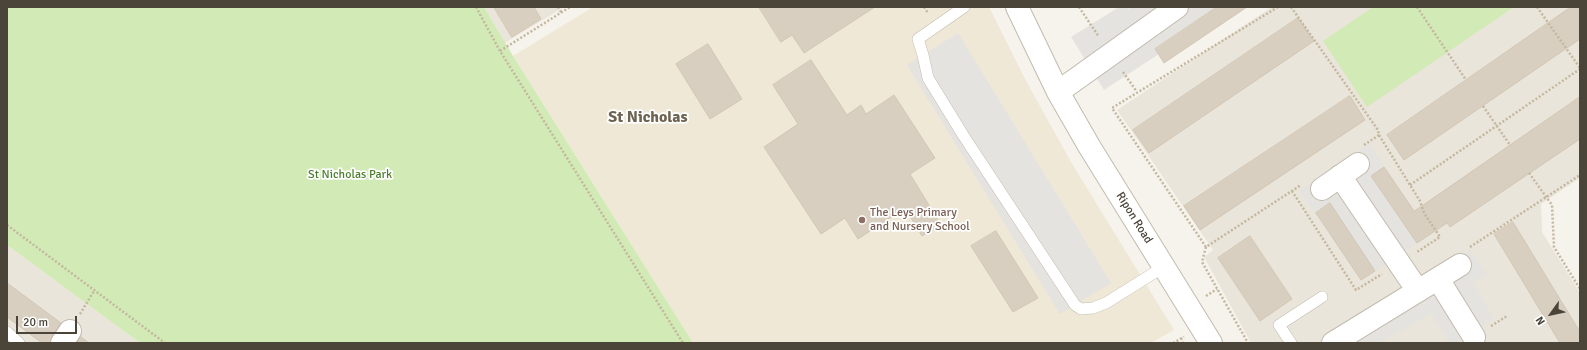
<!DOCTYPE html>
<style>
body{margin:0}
#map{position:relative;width:1587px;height:350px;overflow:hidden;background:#f6f3ec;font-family:Signika,sans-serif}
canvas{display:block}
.frame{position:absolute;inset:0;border:8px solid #4b4439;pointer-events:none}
.north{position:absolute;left:1531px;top:294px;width:40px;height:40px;-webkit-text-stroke:3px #fff;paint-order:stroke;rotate:237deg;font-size:11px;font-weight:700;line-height:16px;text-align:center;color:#4b4439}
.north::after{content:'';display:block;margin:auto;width:14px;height:18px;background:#4b4439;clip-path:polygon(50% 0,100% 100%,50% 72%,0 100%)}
.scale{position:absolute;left:16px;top:316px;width:61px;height:18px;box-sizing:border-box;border:2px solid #4b4439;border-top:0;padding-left:5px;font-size:12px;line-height:14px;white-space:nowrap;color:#4b4439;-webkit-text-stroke:3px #fff;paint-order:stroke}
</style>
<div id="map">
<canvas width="1587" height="350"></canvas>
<div class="frame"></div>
<div class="north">N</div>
<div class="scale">20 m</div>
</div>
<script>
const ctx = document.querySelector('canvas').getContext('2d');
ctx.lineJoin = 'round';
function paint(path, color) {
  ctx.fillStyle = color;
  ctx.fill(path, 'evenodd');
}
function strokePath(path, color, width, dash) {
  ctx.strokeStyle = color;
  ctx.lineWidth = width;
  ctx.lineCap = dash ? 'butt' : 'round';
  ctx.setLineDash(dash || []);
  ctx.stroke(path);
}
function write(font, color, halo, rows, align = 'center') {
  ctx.font = font + ' Signika,sans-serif';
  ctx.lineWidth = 3.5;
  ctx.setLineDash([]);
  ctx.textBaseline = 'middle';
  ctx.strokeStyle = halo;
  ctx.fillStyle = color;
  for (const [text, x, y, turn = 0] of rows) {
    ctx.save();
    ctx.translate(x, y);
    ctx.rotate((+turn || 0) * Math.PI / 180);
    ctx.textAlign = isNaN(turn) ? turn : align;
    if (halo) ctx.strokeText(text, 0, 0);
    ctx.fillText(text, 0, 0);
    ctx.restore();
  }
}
const residential = new Path2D(`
 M484 7H564L505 43Z
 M1272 7H1580V178L1541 204 1542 232 1580 293V343H1251L1204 257 1213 250 1117 110Z
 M7 245 140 343H7Z`);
const education = new Path2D(`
 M593 7H989L1025 79 1071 162 1174 330 1151 343H693L513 56Z`);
const green = new Path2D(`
 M7 7H484L513 56 693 343H140L7 245Z
 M1373 7H1514L1367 107 1323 41Z`);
const parking = new Path2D(`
 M1119 7H1126L1128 9 1131 7H1217L1155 48 1159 54 1104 90 1071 37Z
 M958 33 1111 283 1060 314 907 65Z
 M1370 143 1384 167 1371 176 1417 243 1375 271 1330 204 1316 213 1299 191Z
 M1470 250 1487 275 1473 282 1494 319 1457 343H1450L1431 313 1380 343H1347L1428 293Z`);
const building = new Path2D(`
 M494 7H534L541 19 512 37Z
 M759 7H875L804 53 792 35 781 42Z
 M1217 7H1247L1164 63 1155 49Z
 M1571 7H1580V39L1404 160 1387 135Z
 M1298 18 1314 41 1149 153 1133 130Z
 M708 44 742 99 710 119 676 64Z
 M811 60 847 115 861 105 866 114 894 95 935 158 910 174 941 225 922 236 905 208 858 239 845 218 821 234 764 147 798 124 773 85Z
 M1350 96 1365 120 1200 230 1184 206Z
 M1580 97V139L1450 227 1447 223 1417 243 1371 176 1384 167 1414 211Z
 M1330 203 1375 271 1361 280 1316 213Z
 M1513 222 1580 332V343H1560L1494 234Z
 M996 231 1038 298 1013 312 971 246Z
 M1250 236 1292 299 1260 321 1218 258Z
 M7 283 61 323 52 336 50 343H42L7 317Z
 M81 337 89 343H77Z`);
const path = new Path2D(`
 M476 7 500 51 683 343
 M558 7 561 12
 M924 7 928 13
 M1079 7 1099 37
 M1278 7 1112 108 1206 247 1301 185
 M1291 7 1378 130 1379 135 1410 185 1420 201 1424 213 1440 237 1417 252
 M1417 7 1466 80
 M1537 7 1580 68
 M500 51 570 7
 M1123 72 1137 92
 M1483 106 1510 145
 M1364 145 1379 135
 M1529 173 1552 205 1554 247 1580 289
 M1410 185 1580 69
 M1292 191 1356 290 1382 274
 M7 225 165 343
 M1206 247 1202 262 1248 343
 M1470 247 1580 175
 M1206 296 1217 289
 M80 314 94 291
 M1491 326 1507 316
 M1181 338 1183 343
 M1173 343 1184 337`);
const service = new Path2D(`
 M964 7 918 39 923 55 928 78 963 135 1075 305 1081 309 1093 308 1106 303 1165 266
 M7 332 19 343
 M1291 343 1279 325 1322 297`);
const minor = new Path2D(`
 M1017 7 1058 92 1089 146 1211 343
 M1058 92 1177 7
 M1340 176 1418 291
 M1322 189 1358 164
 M1438 279 1474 337
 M62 343 70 331
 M1333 343 1460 265`);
const markers = [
 [862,220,4,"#8d6e63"]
];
const parkNames = [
 ["St Nicholas Park",350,175]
];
const educationNames = [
 ["The Leys Primary",870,213],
 ["and Nursery School",870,227]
];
const streetNames = [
 ["Ripon Road",1134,218,58]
];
const districtNames = [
 ["St Nicholas",648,118]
];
paint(residential, '#eae5da');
paint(education, '#efe8d6');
paint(green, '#d2eab5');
paint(parking, '#e5e3e0');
paint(building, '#d8cfc1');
strokePath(building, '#d3c7b4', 1);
strokePath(service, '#c2bbae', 12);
strokePath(minor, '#c2bbae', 24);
strokePath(path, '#c4b79f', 2.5, [2, 2]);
strokePath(service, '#fff', 11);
strokePath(minor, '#fff', 22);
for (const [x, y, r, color] of markers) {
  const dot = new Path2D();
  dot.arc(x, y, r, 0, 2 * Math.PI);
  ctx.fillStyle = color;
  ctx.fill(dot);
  strokePath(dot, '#fff', 1.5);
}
write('12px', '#4a7f2a', '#fff', parkNames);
write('12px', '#785e54', '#fff', educationNames, 'left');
write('12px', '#4b4439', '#fff', streetNames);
write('bold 16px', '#6e6250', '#fff', districtNames);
</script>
